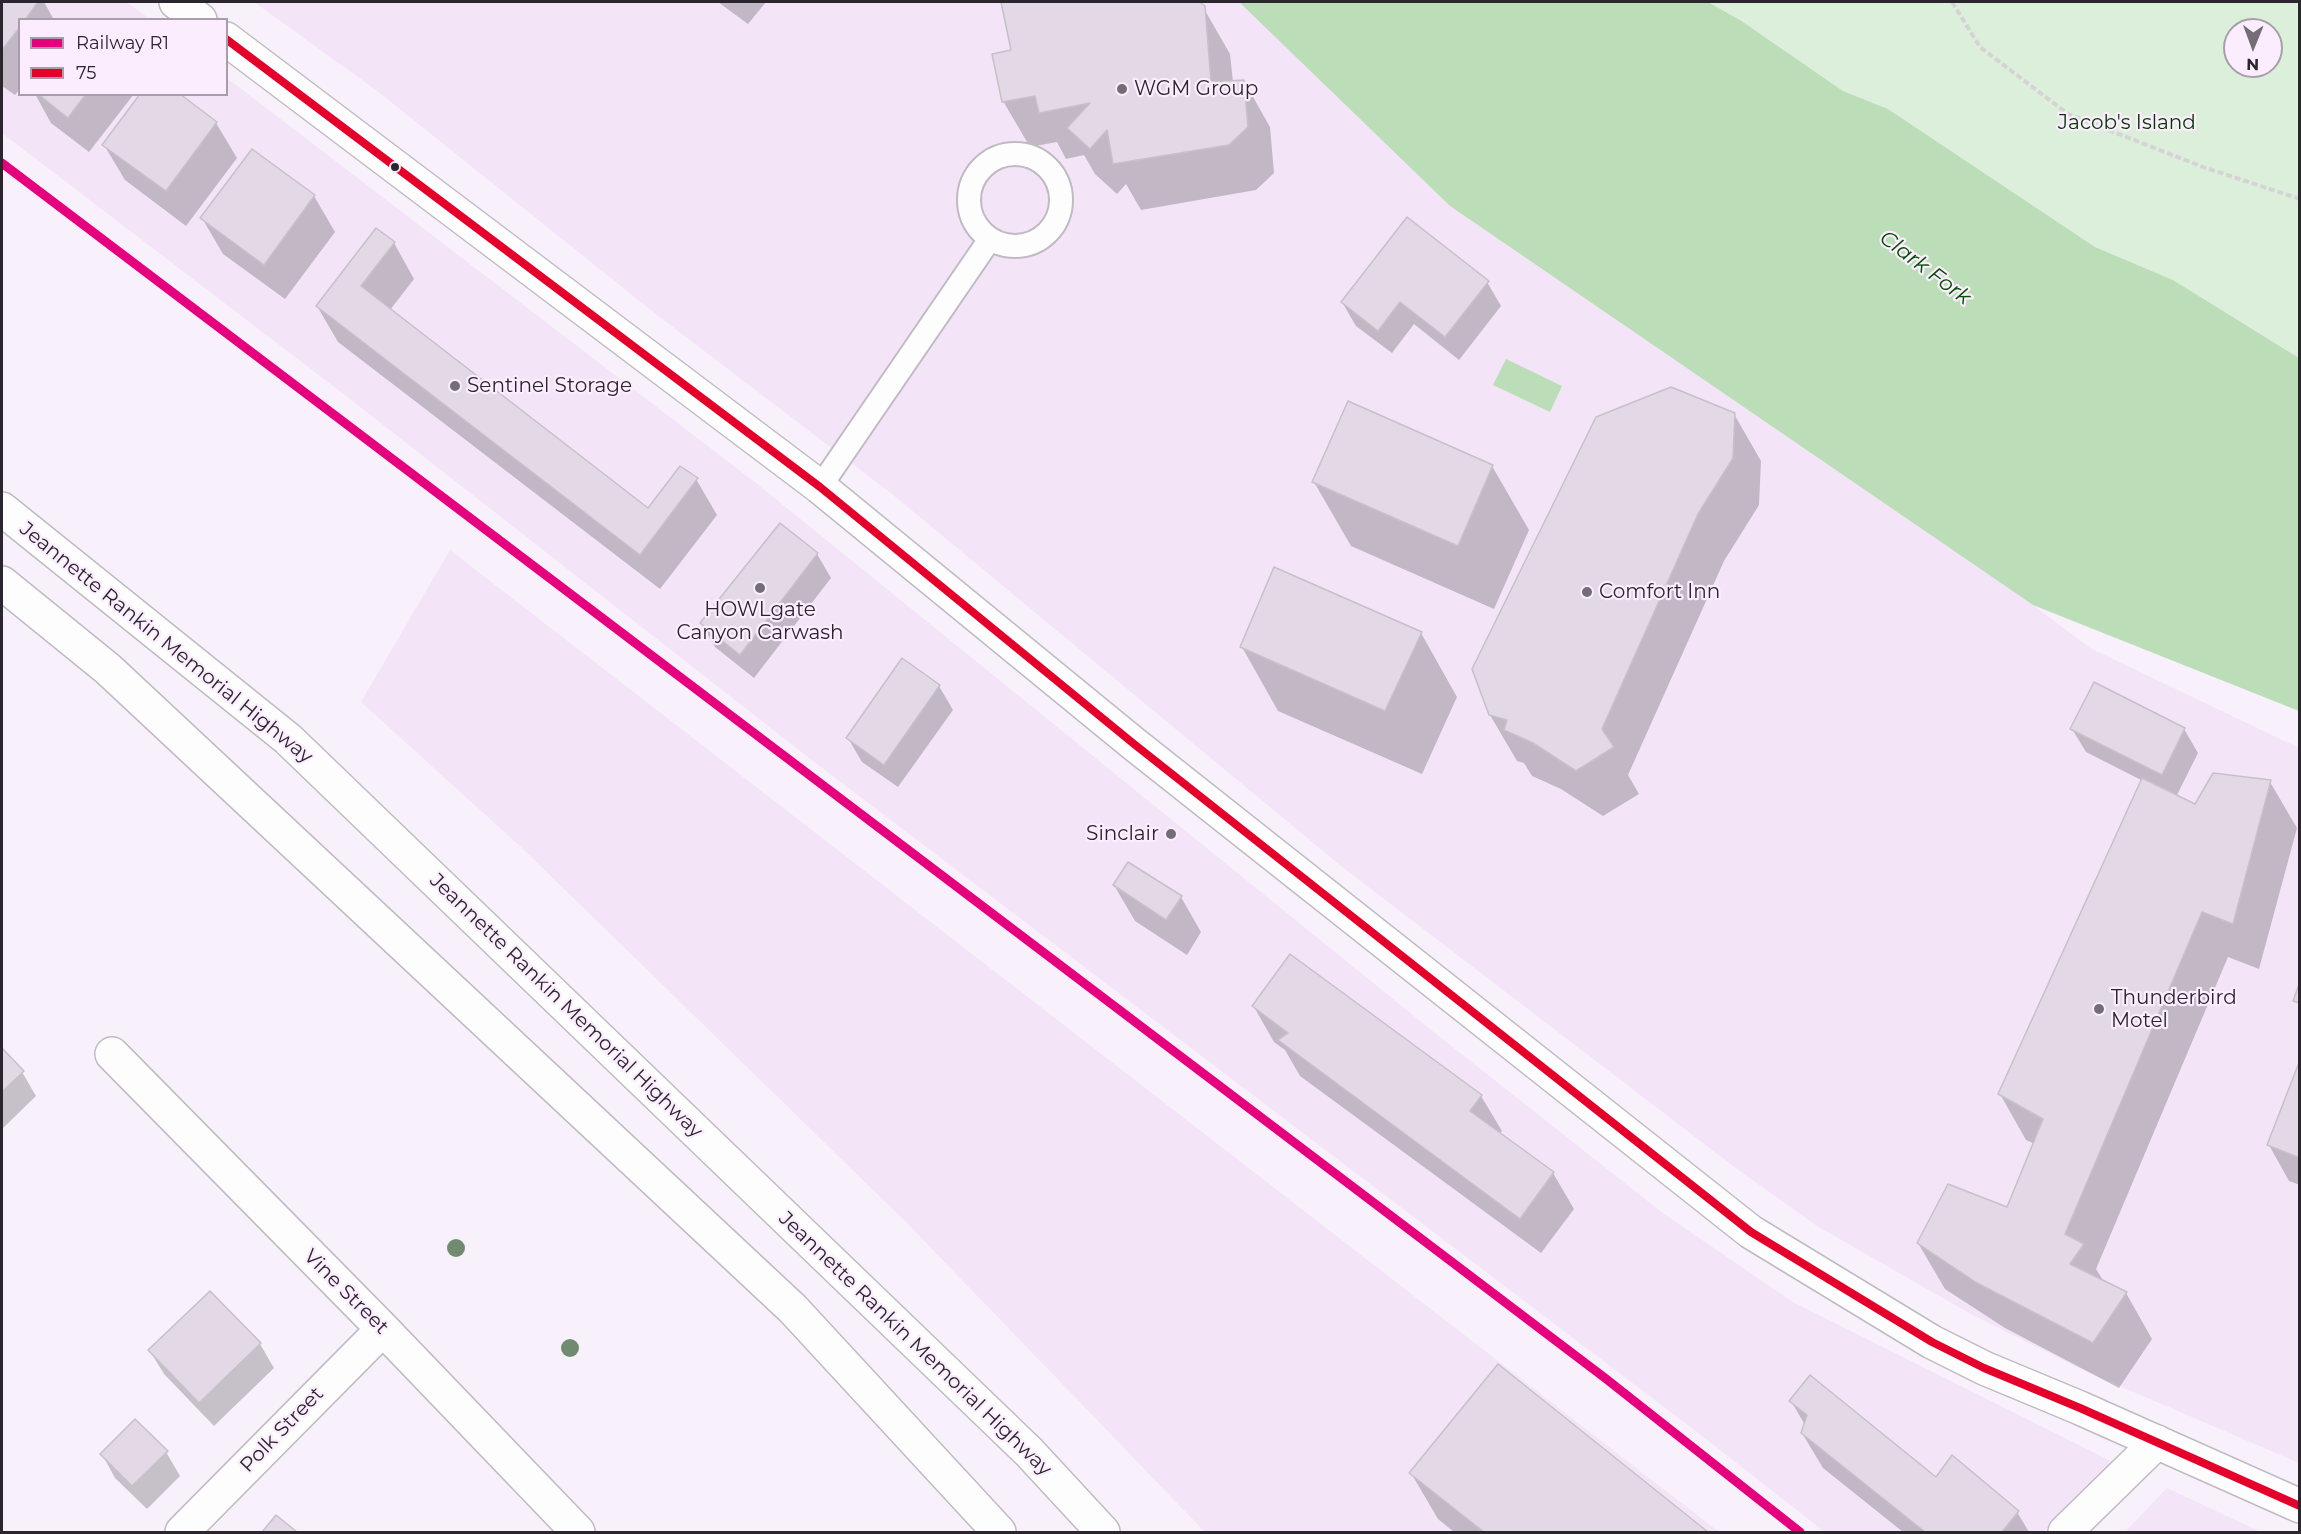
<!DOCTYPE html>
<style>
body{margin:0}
#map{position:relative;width:2301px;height:1534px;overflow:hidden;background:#f8f0fa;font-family:Montserrat,sans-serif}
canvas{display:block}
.frame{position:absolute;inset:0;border:3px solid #2b262d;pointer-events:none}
.legend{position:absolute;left:18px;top:18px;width:210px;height:78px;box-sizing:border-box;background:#fbecfe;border:2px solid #a89daa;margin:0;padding:8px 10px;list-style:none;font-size:18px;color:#2b262d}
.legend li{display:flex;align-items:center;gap:12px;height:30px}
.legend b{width:30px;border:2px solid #a89daa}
.north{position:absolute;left:2223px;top:18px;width:60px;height:60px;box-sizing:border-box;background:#fbecfe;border:2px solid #a89daa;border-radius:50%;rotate:181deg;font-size:16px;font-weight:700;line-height:24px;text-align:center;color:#2b262d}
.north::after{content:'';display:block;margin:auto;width:21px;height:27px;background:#736d75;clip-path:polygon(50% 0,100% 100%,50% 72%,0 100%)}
</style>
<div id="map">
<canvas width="2301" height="1534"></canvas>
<div class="frame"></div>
<ul class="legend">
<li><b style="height:8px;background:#e5007d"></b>Railway R1</li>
<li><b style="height:8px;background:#e4002b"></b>75</li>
</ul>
<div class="north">N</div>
</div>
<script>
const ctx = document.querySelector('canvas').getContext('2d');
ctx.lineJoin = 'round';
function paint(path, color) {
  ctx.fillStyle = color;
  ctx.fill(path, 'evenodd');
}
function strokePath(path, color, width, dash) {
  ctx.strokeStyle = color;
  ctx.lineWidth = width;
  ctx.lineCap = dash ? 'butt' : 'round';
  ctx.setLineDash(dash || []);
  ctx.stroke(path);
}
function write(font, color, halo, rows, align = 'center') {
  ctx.font = font + ' Montserrat,sans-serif';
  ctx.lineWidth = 4.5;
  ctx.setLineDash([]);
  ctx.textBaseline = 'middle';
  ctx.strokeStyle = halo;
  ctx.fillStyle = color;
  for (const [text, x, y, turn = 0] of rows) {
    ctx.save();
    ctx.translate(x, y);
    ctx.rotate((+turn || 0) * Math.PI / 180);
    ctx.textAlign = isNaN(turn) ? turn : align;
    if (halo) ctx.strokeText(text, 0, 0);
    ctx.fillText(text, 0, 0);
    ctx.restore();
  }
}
const built = new Path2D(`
 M2 2H126L150 19 20 20V94H226L227 78 756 483 1435 1033 1664 1214 1793 1302 2115 1463 2043 1532H1825L1693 1429 813 761 350 399 2 133Z
 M254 2H1239L1450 206 2033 605 2090 648 2299 748V1463L2087 1372 1969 1313 1817 1226 1737 1169 1341 866 892 494 657 315 376 90Z
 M450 550 1719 1532H1205L906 1222 522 848 361 702Z
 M2167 1488 2261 1532H2125Z`);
const green = new Path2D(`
 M1708 2H2299V358L2173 280 2095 247 1888 109 1843 91 1740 20ZM2235 30H2271V66H2235Z`);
const water = new Path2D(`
 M1239 2H1708L1740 20 1843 91 1888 109 2095 247 2173 280 2299 358V711L2033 605 1450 206Z
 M1506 359 1562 386 1550 412 1493 385Z`);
const shadow = new Path2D(`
 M2 2H44L54 20H20V89L15 95 2 86Z
 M718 2H766L748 24Z
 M1002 2H1198L1203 7 1230 54 1233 82 1244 81 1270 127 1274 173 1256 190 1141 210 1126 184 1117 194 1095 174 1084 155 1066 159 1057 142 1030 147 1003 101 1012 51Z
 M35 94H134L89 152 51 123Z
 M216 123 237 158 186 226 125 180 104 145Z
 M252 151 314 196 335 232 285 299 223 254 202 218Z
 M394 243 414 279 390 310 649 510 696 479 717 515 660 589 338 342 317 306Z
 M1487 282 1501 306 1459 360 1414 324 1392 353 1356 326 1342 302Z
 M1734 414 1761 461 1759 505 1724 561 1628 775 1639 794 1603 816 1561 789 1532 776 1524 763 1517 761 1490 715Z
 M1492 466 1529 530 1494 609 1351 546 1314 482Z
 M817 554 831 578 754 678 715 647 701 623Z
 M1421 633 1457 697 1422 774 1278 711 1242 647Z
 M939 686 953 710 898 787 862 762 848 738Z
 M2072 729H2184L2198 753 2176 797 2196 806 2270 782 2297 828 2259 969 2228 957 2096 1269 2104 1282 2126 1293 2152 1339 2119 1388 2005 1328 1945 1289 1918 1243 2008 1209 2035 1144 2026 1140 2000 1094 2143 781 2086 752Z
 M1114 885 1181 897 1201 932 1187 955 1135 921Z
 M1254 1007 1481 1096 1502 1131 1499 1134 1553 1173 1574 1209 1541 1253 1300 1076 1285 1050 1274 1042Z
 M2 1050 22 1072 36 1096 2 1129Z
 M2300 1064V1185L2289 1181 2269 1145Z
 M210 1293 260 1344 274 1368 214 1426 164 1374 150 1351Z
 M1499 1366 1706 1532H1454L1438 1519 1411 1473Z
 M1791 1401 1937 1479 2017 1512 2029 1532H1903L1823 1468 1802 1433 1805 1425Z
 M166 1452 180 1476 147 1509 115 1478 102 1454Z`);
const building = new Path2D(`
 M2 2H38L25 20H20V27L2 50Z
 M1001 2H1200L1205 6 1211 82 1244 80 1248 127 1229 145 1113 164 1107 130 1090 149 1067 128 1090 103 1039 113 1035 96 1002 102 992 54 1011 50Z
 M38 94H86L68 118Z
 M140 94H180L217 122 166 191 102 145Z
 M252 149 315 195 264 265 200 218Z
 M1407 217 1489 281 1445 337 1400 302 1378 331 1341 302Z
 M376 228 395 242 361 286 648 508 680 466 698 478 640 555 316 306Z
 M1671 387 1735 413 1733 458 1698 514 1602 729 1614 747 1576 771 1533 743 1504 730 1507 720 1489 715 1472 669 1596 417Z
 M1348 401 1493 465 1458 546 1312 482Z
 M780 523 818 553 740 655 700 623Z
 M1274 567 1422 632 1385 711 1240 647Z
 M902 658 940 685 884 765 846 738Z
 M2094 682 2185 728 2162 775 2070 729Z
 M2213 773 2271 780 2233 924 2202 912 2065 1234 2084 1244 2070 1264 2127 1292 2093 1343 1977 1283 1917 1243 1948 1184 2007 1207 2043 1119 1998 1094 2142 778 2195 804Z
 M1128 862 1182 896 1166 920 1113 885Z
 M1290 954 1482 1095 1470 1111 1554 1172 1520 1219 1278 1040 1288 1033 1252 1006Z
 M2300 982V1003L2293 1001Z
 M2 1048 24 1071 2 1092Z
 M2300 1060V1158L2267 1145Z
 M210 1291 261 1343 199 1403 148 1350Z
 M1498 1364 1708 1532H1484L1409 1473Z
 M1810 1375 1936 1477 1952 1455 2019 1511 2002 1532H1925L1801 1433 1807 1415 1789 1401Z
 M135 1419 168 1451 132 1486 100 1454Z
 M276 1515 297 1532H262Z`);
const path = new Path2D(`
 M1952 2 1980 47 2068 114 2203 167 2300 199`);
const service = new Path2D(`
 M969 200a46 46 0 1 1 92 0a46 46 0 1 1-92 0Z
 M820 487 990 239`);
const minor = new Path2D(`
 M112 1054 383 1329 578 1532
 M182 1532 383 1329
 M2065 1532 2157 1442`);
const secondary = new Path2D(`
 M176 2 200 20
 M226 39 820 487 1134 744 1751 1232 1932 1342 1984 1368 2080 1408 2300 1506`);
const motorway = new Path2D(`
 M2 509 288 739 1029 1452 1103 1532
 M2 583 108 669 793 1309 999 1532`);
const bus1 = new Path2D(`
 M226 39 820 487 1134 744 1751 1232 1932 1342 1984 1368 2080 1408 2300 1506`);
const rail1 = new Path2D(`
 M2 163 1605 1378 1800 1532`);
const trees = [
 [456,1248],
 [570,1348]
];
const markers = [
 [1122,89,6,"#736d75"],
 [395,167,5,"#2b262d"],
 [455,386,6,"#736d75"],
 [760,588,6,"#736d75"],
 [1587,592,6,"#736d75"],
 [1171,834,6,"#736d75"],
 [2099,1009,6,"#736d75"]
];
const poiNames = [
 ["WGM Group",1134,89],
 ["Sentinel Storage",467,386],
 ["Comfort Inn",1599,592],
 ["HOWLgate",760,610,"center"],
 ["Canyon Carwash",760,633,"center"],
 ["Sinclair",1159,834,"right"],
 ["Thunderbird",2111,998],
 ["Motel",2111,1021]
];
const parkNames = [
 ["Jacob's Island",2127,123]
];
const streetNames = [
 ["Jeannette Rankin Memorial Highway",166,643,39],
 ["Jeannette Rankin Memorial Highway",566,1006,44],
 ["Vine Street",346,1292,45],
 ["Jeannette Rankin Memorial Highway",915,1344,44],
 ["Polk Street",282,1430,-46]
];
const waterNames = [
 ["Clark Fork",1925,268,37]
];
paint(built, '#f3e5f7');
paint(green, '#dcefda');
paint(water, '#bbddb8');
paint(shadow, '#0003');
paint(building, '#e3d8e5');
strokePath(building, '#c6c1c8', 1.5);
strokePath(service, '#c0bbc2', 26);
strokePath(minor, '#c0bbc2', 36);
strokePath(secondary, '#c0bbc2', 36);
strokePath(motorway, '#c0bbc2', 36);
strokePath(path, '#d5d3d6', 4, [6, 3]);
strokePath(service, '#fefdfe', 22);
strokePath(minor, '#fefdfe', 33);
strokePath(secondary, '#fefdfe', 33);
strokePath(motorway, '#fefdfe', 33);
strokePath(bus1, '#e4002b', 8);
strokePath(rail1, '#e5007d', 9);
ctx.fillStyle = '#718b70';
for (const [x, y] of trees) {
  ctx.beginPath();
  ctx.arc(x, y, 9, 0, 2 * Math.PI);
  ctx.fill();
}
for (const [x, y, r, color] of markers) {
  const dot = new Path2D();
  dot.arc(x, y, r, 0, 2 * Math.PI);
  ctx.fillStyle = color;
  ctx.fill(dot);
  strokePath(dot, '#fbecfe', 2);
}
write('20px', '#2b262d', '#fbecfe', poiNames, 'left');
write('20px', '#033900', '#fbecfe', parkNames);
write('20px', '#2b262d', '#fbecfe', streetNames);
write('italic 21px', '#044f00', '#fbecfe', waterNames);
</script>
